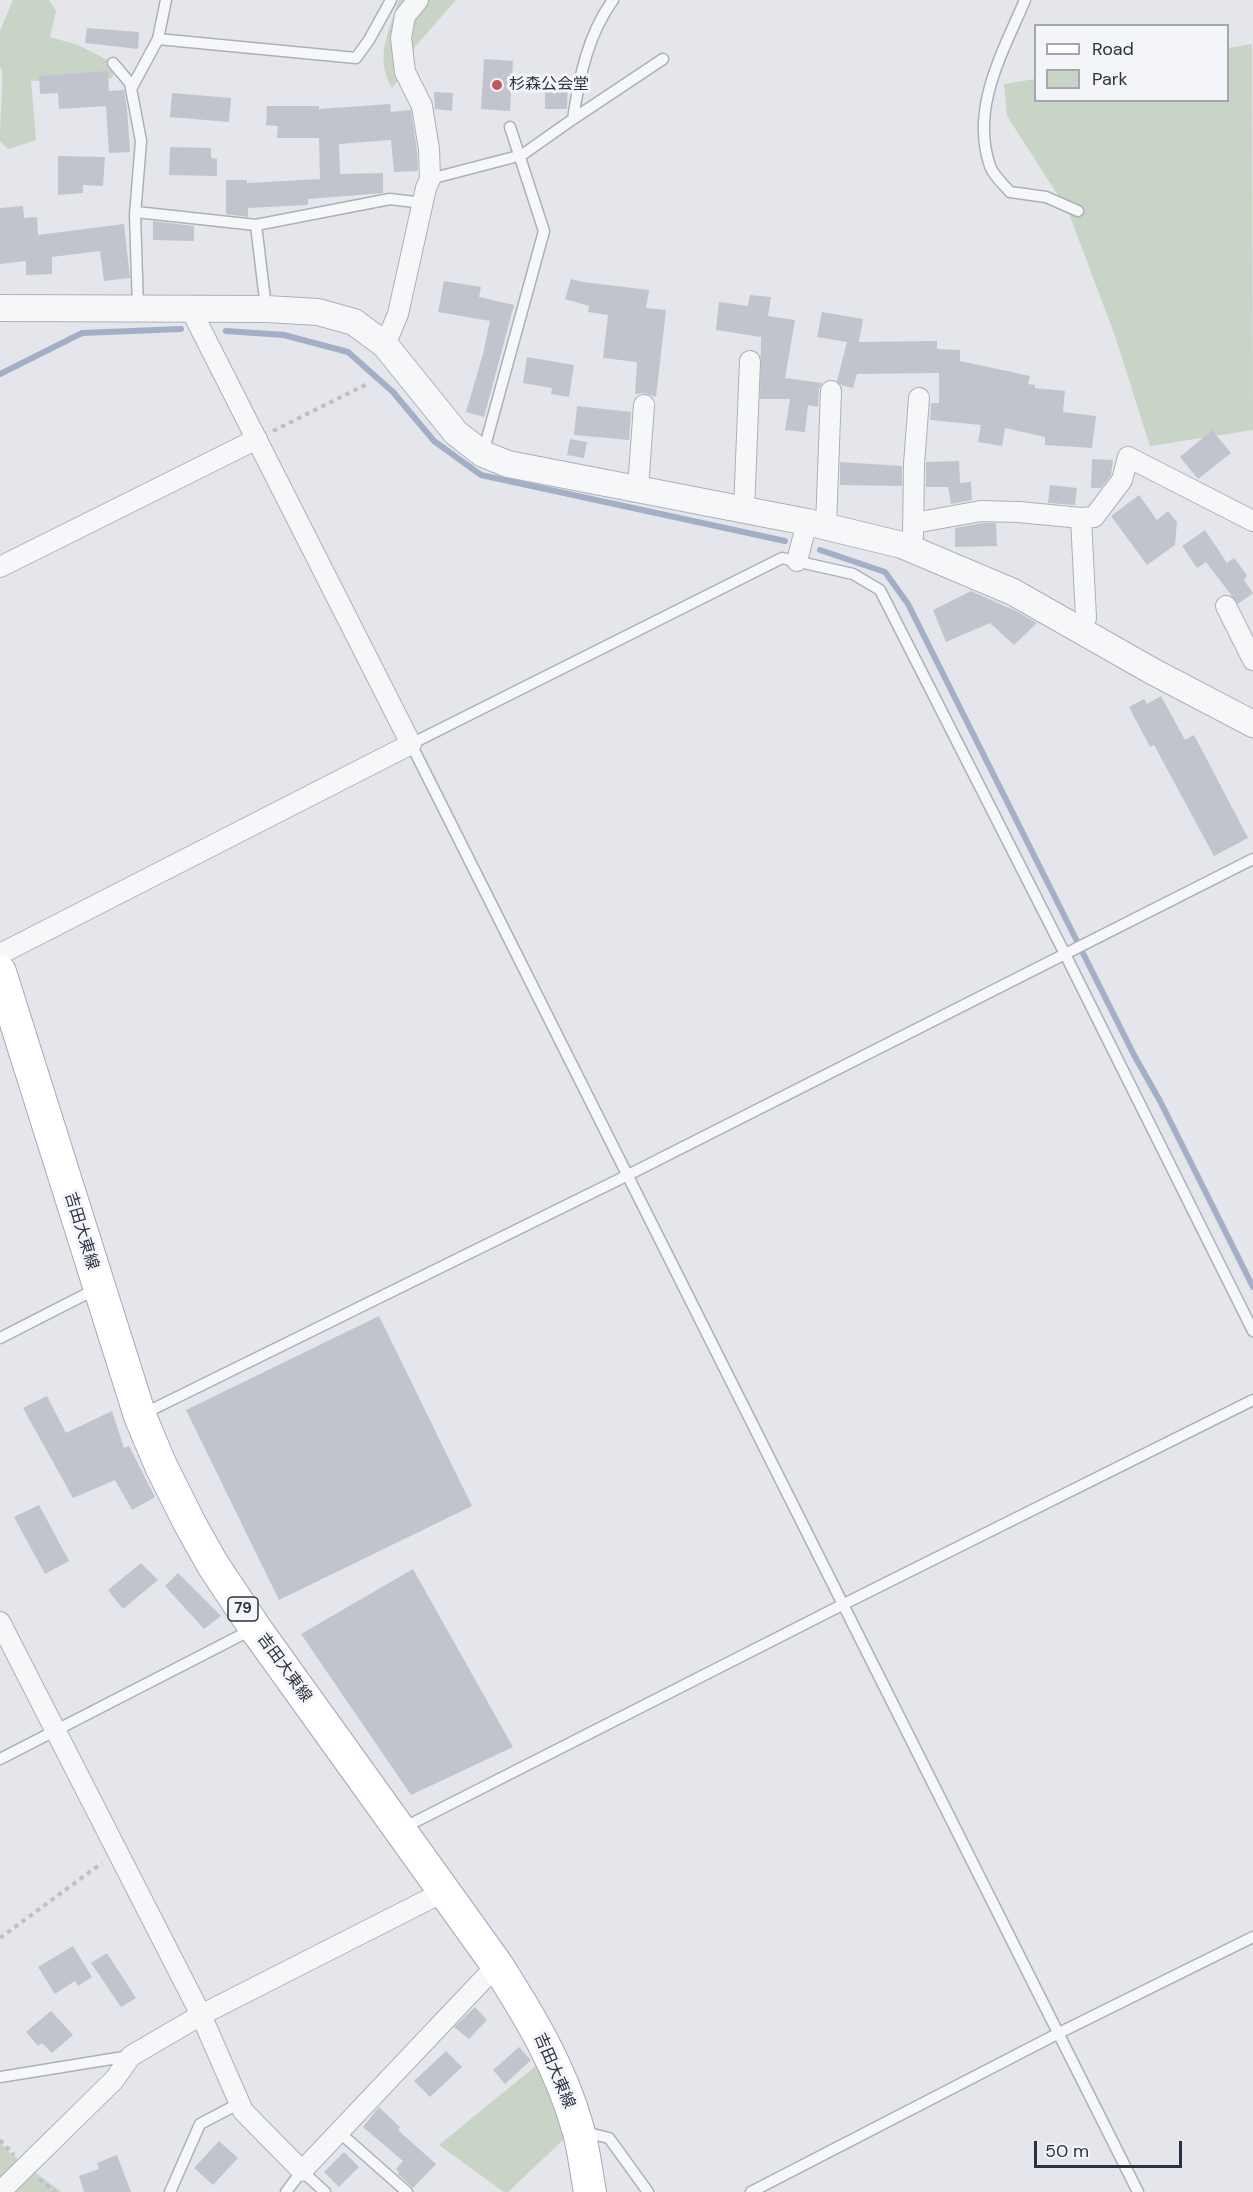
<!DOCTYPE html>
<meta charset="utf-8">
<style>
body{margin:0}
#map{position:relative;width:1253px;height:2192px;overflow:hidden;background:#e4e6eb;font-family:"DM Sans",sans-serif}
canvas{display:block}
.legend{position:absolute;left:1034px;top:24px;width:195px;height:78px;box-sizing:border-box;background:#f4f5f8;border:2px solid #a4a7af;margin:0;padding:8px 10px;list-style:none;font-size:18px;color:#2d3141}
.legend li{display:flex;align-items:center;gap:12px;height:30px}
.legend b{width:30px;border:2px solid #a4a7af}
.scale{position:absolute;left:1034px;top:2141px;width:148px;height:27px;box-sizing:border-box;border:3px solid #2d3141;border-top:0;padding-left:8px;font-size:18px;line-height:21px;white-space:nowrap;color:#2d3141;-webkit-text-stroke:4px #f4f5f8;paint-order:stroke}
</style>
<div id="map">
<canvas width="1253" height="2192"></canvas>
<ul class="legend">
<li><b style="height:8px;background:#fff"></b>Road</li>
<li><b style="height:16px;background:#c7d4c6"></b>Park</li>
</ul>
<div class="scale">50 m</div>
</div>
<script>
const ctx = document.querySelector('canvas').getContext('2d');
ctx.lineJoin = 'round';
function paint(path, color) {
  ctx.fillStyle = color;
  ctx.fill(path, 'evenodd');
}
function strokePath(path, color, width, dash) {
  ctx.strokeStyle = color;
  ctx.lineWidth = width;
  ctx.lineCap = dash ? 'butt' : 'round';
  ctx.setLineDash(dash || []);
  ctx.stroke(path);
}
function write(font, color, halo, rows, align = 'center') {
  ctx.font = font + ' "DM Sans","Noto Sans JP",sans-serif';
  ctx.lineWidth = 6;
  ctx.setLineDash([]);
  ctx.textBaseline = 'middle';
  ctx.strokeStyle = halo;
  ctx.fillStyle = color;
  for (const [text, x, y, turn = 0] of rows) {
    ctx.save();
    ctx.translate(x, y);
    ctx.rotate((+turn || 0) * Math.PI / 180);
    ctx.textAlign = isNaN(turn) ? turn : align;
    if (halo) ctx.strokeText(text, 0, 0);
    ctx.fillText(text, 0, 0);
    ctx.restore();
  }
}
const green = new Path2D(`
 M13 0H49L56 11 50 37 78 45 117 65 112 78 31 81 36 140 8 149 0 141C0 116 3 94 2 69L0 68V31Z
 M399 0H456L414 48 413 63 392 88C374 58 389 30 399 0Z
 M1252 44 1253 430 1150 446 1115 336 1068 211 1007 116 1004 84 1035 79 1036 100H1228V48Z
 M537 2065 565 2138 508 2192H504L439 2145Z
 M0 2142 9 2152 61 2192H0Z`);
const stream = new Path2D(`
 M226 331 284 335 348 352 393 392 434 441 481 475 785 541
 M0 374 82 333 181 329
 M820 550 885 572 908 604 1134 1055 1160 1101 1253 1287`);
const building = new Path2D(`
 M87 28 139 32 138 49 85 43Z
 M484 59 513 61 510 111 481 109Z
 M108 71 109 91 124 90 127 109 130 152 109 153 106 106 59 109 58 93 40 94 39 76Z
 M545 79H568L567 109H545Z
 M434 92 453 93 452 111 435 109Z
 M172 93 231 98 229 122 170 117Z
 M390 104 391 112 411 110 417 150 418 171 394 172 391 140 339 144 340 174 383 173V193L308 199V205L248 208V217L226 214V180H247V183L320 179 319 138H277L278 126 266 125 267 106H319V109Z
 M170 147 211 148V158L217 159V176L169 175Z
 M58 156 105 157 103 186 83 185V193L58 195Z
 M23 206 24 218 37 217 38 235 124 224 130 278 104 281 100 251 52 257V274L26 275V261L0 264V208Z
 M153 221 194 226V241L153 240Z
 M571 279 583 282 649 290 646 308 666 310 656 397 645 393 635 394 637 362 603 358 608 315 588 312 589 306 565 299Z
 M444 281 481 287 479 297 514 305 484 417 466 412 483 354 490 321 438 312Z
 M750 295 771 297 768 316 795 320 785 378 822 383 819 390 818 407 808 405 805 432 785 430 790 399H760L761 337 716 330 719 302 748 306Z
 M822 312 863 319 859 342 937 341V349L960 350V361L1030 376 1028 384 1035 385V388L1065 391 1063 412 1096 416 1092 448 1045 445V437L1005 428 1002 446 978 442 981 425 930 420 931 403H939V373L857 374 853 388 841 385 837 381 847 342 817 337Z
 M527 357 574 365 569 397 551 394 552 388 523 383Z
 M577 406 631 412 629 440 574 435Z
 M1212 430 1231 453 1198 479 1180 457Z
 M570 439 587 442 584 458 567 455Z
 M1092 459 1113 460 1111 475 1101 488H1091Z
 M959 461 960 483 971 482 972 500 951 504 948 487H926V462Z
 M840 462 902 466V486L840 485Z
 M1050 485 1077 488 1075 505 1048 503Z
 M1139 495 1157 520 1168 511 1177 522 1175 545 1147 565 1111 516Z
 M982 523H996L997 546 955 547V528Z
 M1205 530 1227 563 1234 558 1247 575 1244 580 1253 593 1238 604 1206 562 1197 568 1182 546Z
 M971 591 1016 611 1037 623 1014 645 990 623 946 642 933 610Z
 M1161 696 1185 740 1194 735 1248 838 1214 856 1154 745 1150 747 1129 707 1144 699 1147 704Z
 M379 1316 472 1506 279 1600 186 1410Z
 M47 1396 66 1433 112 1411 124 1448 129 1446 155 1497 132 1510 115 1480 73 1498 23 1408Z
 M39 1505 69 1561 45 1574 14 1517Z
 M141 1563 158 1580 123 1609 108 1590Z
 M413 1569 513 1747 411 1795 301 1634Z
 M178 1573 221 1616 204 1629 165 1586Z
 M73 1946 92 1977 78 1986 75 1981 55 1994 38 1967Z
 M107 1953 136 1998 121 2007 91 1963Z
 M475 2007 487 2020 469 2039 454 2027Z
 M51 2011 73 2035 52 2053 42 2043 38 2046 26 2032Z
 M519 2047 531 2060 505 2084 493 2070Z
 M446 2051 462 2067 430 2097 414 2081Z
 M379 2107 400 2127 398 2130 436 2164 413 2188 398 2174 399 2172 396 2169 403 2161 363 2127Z
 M219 2141 238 2158 213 2185 194 2168Z
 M344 2152 359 2167 339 2187 324 2172Z
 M117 2155 131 2192H84L79 2176 99 2169 97 2163Z`);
const path = new Path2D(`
 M273 431 369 383
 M0 1938 102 1863
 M0 2140 14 2155
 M39 2179 55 2192`);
const service = new Path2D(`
 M1025 0C1003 52 970 108 990 166 993 175 1003 184 1010 192L1046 197 1078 211
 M158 39 356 58 369 40 391 0
 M113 63 130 83 141 141 135 215 138 308
 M131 89 158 39 166 0
 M573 119 663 59
 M430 179 522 155 573 119C579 78 588 34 613 0
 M136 212 256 225 390 199 423 203
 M256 225 266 308
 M483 453 544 231 510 127
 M0 1338 96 1289
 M143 1414 628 1175 1253 859
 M0 1759 253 1629
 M401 1829 842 1605 1253 1400
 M0 2077 130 2056
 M339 2132 407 2192
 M584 2132 609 2138 648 2192
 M170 2192 200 2124 240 2103
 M286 2192 302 2171 325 2192
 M751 2192 1059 2033 1253 1937
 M1138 2192 411 744 782 558 853 574 880 590 1065 954 1253 1331`);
const minor = new Path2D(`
 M385 345 398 314 426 188 430 179 429 149 422 106 405 72 401 38 405 16 418 0
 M638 488 644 405
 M744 510 750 361
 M1081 518 1094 517 1122 480 1128 457 1253 521
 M914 523 981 511 1019 512 1081 518 1086 618 1082 630
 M826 526 831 391
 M913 536 914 464 919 398
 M797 561 807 522
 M0 567 257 439
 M1226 606 1253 660
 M0 954 411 744 190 308
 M0 1622 201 2015 243 2111 302 2171 497 1965
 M0 2192 114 2080 131 2056 201 2015 443 1892`);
const tertiary = new Path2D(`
 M0 308 266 309 318 312 354 322 385 345 456 433 483 454 508 464 807 522 902 545 1013 592 1152 671 1253 724`);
const primary = new Path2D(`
 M0 972 140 1416 161 1466 190 1524 213 1565 255 1628 497 1965C530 2017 561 2068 578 2129 584 2149 586 2171 590 2192`);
const markers = [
 [497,85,6,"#c35656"]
];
const shields = [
 [243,1609,30]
];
const shieldNames = [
 ["79",243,1609]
];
const poiNames = [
 ["杉森公会堂",509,85]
];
const streetNames = [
 ["吉田大東線",81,1231,73],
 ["吉田大東線",284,1668,54],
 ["吉田大東線",554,2071,67]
];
paint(green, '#c7d4c6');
strokePath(stream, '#a3afc7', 6);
paint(building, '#c2c4cd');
strokePath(service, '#adb0b8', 13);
strokePath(minor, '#adb0b8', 22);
strokePath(tertiary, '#adb0b8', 28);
strokePath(primary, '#a4a8b5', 34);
strokePath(path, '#bec0c5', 4, [4.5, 4.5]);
strokePath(service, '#f6f7f9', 10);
strokePath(minor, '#f6f7f9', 20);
strokePath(tertiary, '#f6f7f9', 26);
strokePath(primary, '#fff', 32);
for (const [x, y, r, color] of markers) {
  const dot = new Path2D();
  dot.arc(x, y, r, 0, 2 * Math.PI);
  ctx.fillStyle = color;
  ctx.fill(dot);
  strokePath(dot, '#f4f5f8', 2);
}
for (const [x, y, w] of shields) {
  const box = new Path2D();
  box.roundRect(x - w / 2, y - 12, w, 24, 4.5);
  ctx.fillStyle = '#f4f5f8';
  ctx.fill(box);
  strokePath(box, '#2d3141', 1.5);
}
write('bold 15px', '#2d3141', null, shieldNames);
write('16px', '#2d3141', '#f4f5f8', poiNames, 'left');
write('16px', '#2d3141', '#f4f5f8', streetNames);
</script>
